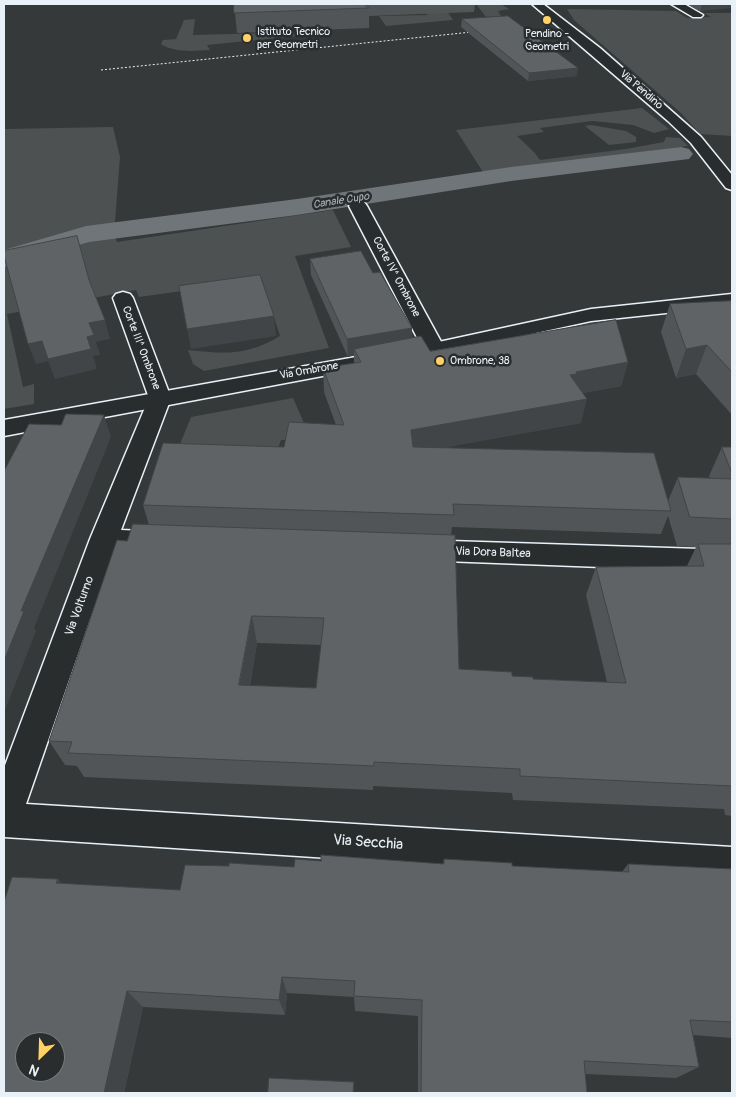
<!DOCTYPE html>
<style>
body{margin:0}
#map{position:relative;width:736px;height:1097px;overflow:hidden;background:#35393a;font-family:Pangolin,sans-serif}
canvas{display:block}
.frame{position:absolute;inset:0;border:5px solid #e8f1f8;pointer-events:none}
.north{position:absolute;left:15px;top:1032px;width:50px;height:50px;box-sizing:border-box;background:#2a2d2e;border:1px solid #767b7f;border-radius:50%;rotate:204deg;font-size:14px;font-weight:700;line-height:20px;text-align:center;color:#e8f1f8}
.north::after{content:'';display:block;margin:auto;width:18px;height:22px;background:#ffd166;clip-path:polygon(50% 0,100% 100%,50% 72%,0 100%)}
</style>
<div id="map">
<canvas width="736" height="1097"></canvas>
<div class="frame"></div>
<div class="north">N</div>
</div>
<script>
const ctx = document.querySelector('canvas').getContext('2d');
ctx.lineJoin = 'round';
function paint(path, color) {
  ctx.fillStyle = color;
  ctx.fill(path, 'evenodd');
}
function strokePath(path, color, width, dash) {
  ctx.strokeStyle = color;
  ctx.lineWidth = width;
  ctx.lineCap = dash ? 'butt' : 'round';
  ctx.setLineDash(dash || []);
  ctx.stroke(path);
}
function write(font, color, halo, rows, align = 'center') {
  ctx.font = font + ' Pangolin,sans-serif';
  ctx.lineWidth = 5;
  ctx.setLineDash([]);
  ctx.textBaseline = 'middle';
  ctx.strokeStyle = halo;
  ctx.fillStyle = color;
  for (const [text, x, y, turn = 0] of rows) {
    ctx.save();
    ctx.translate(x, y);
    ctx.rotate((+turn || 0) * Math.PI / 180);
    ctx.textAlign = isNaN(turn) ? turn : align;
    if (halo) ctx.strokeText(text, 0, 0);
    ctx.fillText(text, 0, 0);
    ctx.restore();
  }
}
const green = new Path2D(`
 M476 4H501L509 9 498 11 501 16 486 17Z
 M425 8H445L453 20 386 26 379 16 427 15Z
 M567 9 676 11 687 18 711 17 704 13H732V136L700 134 681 113 574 20Z
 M195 19 193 35 311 32 297 36 207 45 210 50C194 51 175 53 161 44L163 40 176 39 184 20Z
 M642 108 669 129 654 133 633 125 592 121 540 128 544 132 517 136 534 152 540 160 626 149 664 142 666 137 680 138 688 146 483 172 456 130Z
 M591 125 626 131 636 137V142L609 145 585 126Z
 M113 127 120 157 114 235 117 242 333 210 351 247 295 256 329 348 204 371 193 364 188 350C226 354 246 356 280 336L262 280 139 297 136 290 7 314 23 387 34 384V404L4 409V129Z
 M293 398 311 439 281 440 274 460 174 459 191 417Z`);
const canal = new Path2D(`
 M681 147 689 149 693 154 689 159 511 181 297 215 89 242 4 267V250L86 226 297 199 511 167Z`);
const path = new Path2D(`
 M101 70 472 32`);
const street = new Path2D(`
 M671 4H684L703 15 701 17H693Z
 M358 201 364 202 367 206 445 349 442 354 434 355 426 354 423 349 349 206 352 202Z
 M123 292 130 294 133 298 171 398 121 530 165 532 175 535 179 542 175 549 165 552 114 550 26 804 732 847V884L4 837V768L90 539 149 398 113 298 116 294Z
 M418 540 732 550V572L418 560 408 557 404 550 408 543Z`);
const secondary = new Path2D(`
 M532 4H543L600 48 701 137 732 175V190L726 188 691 143 668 121Z
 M732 294V306L591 321 434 355 4 436V420L434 343 591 309Z`);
const wall = new Path2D(`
 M234 4H475L474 12 369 16V28L237 33Z
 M687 4H732L700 11Z
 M462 19 577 76 528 81 461 27Z
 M310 259 373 273 412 328V338L430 351 628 362 621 386 583 393 581 423 445 447 668 501 678 477 710 478 709 476 722 447H732V816L725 815 724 809 513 800 512 793 373 786V790L84 777 77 766 65 765 49 741 127 541 149 525 143 505 284 447 336 425 324 392 323 368 354 363V355L348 357 311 275ZM668 516 677 546 696 547 687 566 596 567 586 595 607 682 533 679 459 669 451 535 452 527 661 534ZM257 643 321 645 316 688 250 685Z
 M732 301V415L696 374 676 378 661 332 670 304Z
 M444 859 512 866 622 872 628 864 732 869V1038L693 1035 699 1067 676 1078 585 1074 587 1093H418V1016L355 1011 354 997 287 993 285 1015 143 1007 124 1093 58 879 62 884 180 890 229 866 294 867 321 861 443 864Z`);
const shadedWall = new Path2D(`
 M702 4H732V8L700 11Z
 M578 68 577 76 528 81 529 73Z
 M274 316 276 336 191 349 187 329Z
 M105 320 110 339 96 342 100 355 93 356 97 369 55 379 48 361 36 364 28 344 42 341 87 337 89 323Z
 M412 328V345L354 349V355L348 357 347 339Z
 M707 345 696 374 676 378 686 349Z
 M628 362 621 386 572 395 570 375 576 372Z
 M587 399 581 423 410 454 411 430Z
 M104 415 111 437 34 628 36 631 4 713V661L21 611Z
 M252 616 257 643 245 711 239 685Z
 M58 879 77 900 56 883Z
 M282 977 287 993 285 1015 279 1000Z
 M127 991 143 1007 124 1093H104Z`);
const building = new Path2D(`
 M234 4H364L369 8 234 13Z
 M508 16 578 68 529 73 462 19Z
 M77 236 89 280 105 320 89 323 94 335 87 337 91 349 48 359 42 341 28 344 4 256V251Z
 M361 251 373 273 380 272 412 328 347 339 310 259Z
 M260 275 274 316 187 329 179 286Z
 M732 301V372L707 345 686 349 670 304Z
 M616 320 628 362 576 372 577 374 570 375 587 399 411 430 413 447 654 453 671 511 453 504 454 515 143 505 163 443 284 447 289 422 344 425 323 368 361 362 354 349 421 336 430 351Z
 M66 414 104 415 21 611H24L4 661V471L29 424 61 425Z
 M722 447H732V473Z
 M678 477 732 479V519L690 517Z
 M133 524 455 535 459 669 512 672V676L533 677V679L626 683 596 567 704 566 698 544H732V786L520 776V769L374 762V766L68 753 72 742 49 741 117 540 127 541ZM252 616 324 618 316 688 239 685Z
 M321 855 444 864V859L512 863V866L629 872 628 864 732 869V1022L690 1020 699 1067 584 1061 587 1093H421L422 1000 354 996 355 981 282 977 279 1000 127 991 104 1093H4V902L12 877 58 879 56 883 180 890 185 865 229 866V863L294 867 295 859 321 861ZM25 1042H55V1072H25Z
 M269 1078 354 1082 353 1093H268Z`);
const markers = [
 [547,20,5,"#ffd166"],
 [247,38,5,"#ffd166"],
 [440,361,5,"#ffd166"]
];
const farPoinames = [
 ["Istituto Tecnico",257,32],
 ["per Geometri",257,45],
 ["Pendino -",547,34,"center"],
 ["Geometri",547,47,"center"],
 ["Ombrone, 38",450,361]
];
const farStreetnames = [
 ["Via Pendino",641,90,41],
 ["Corte IV^ Ombrone",396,277,62],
 ["Corte III^ Ombrone",141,348,69],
 ["Via Ombrone",309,371,-10]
];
const farWaternames = [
 ["Canale Cupo",341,201,-9]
];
const streetNames = [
 ["Via Dora Baltea",493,553,2],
 ["Via Volturno",80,606,-70]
];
const nearStreetnames = [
 ["Via Secchia",368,843,4]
];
paint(green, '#4d5152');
paint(canal, '#707579');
strokePath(street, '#e8f1f8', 3);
strokePath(secondary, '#e8f1f8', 3);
strokePath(path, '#e8f1f8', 1, [2, 2]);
paint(street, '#2a2d2e');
paint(secondary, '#2a2d2e');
paint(wall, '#525557');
paint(shadedWall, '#424547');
paint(building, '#5f6365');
strokePath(building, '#424547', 1);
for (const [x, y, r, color] of markers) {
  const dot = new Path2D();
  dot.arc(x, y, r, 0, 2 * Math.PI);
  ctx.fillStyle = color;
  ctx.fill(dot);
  strokePath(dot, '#2a2d2e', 2);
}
write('11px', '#e8f1f8', '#2a2d2e', farPoinames, 'left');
write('11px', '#e8f1f8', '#2a2d2e', farStreetnames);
write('italic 11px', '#acb3b8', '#2a2d2e', farWaternames);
write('12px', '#e8f1f8', '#2a2d2e', streetNames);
write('15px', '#e8f1f8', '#2a2d2e', nearStreetnames);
</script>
